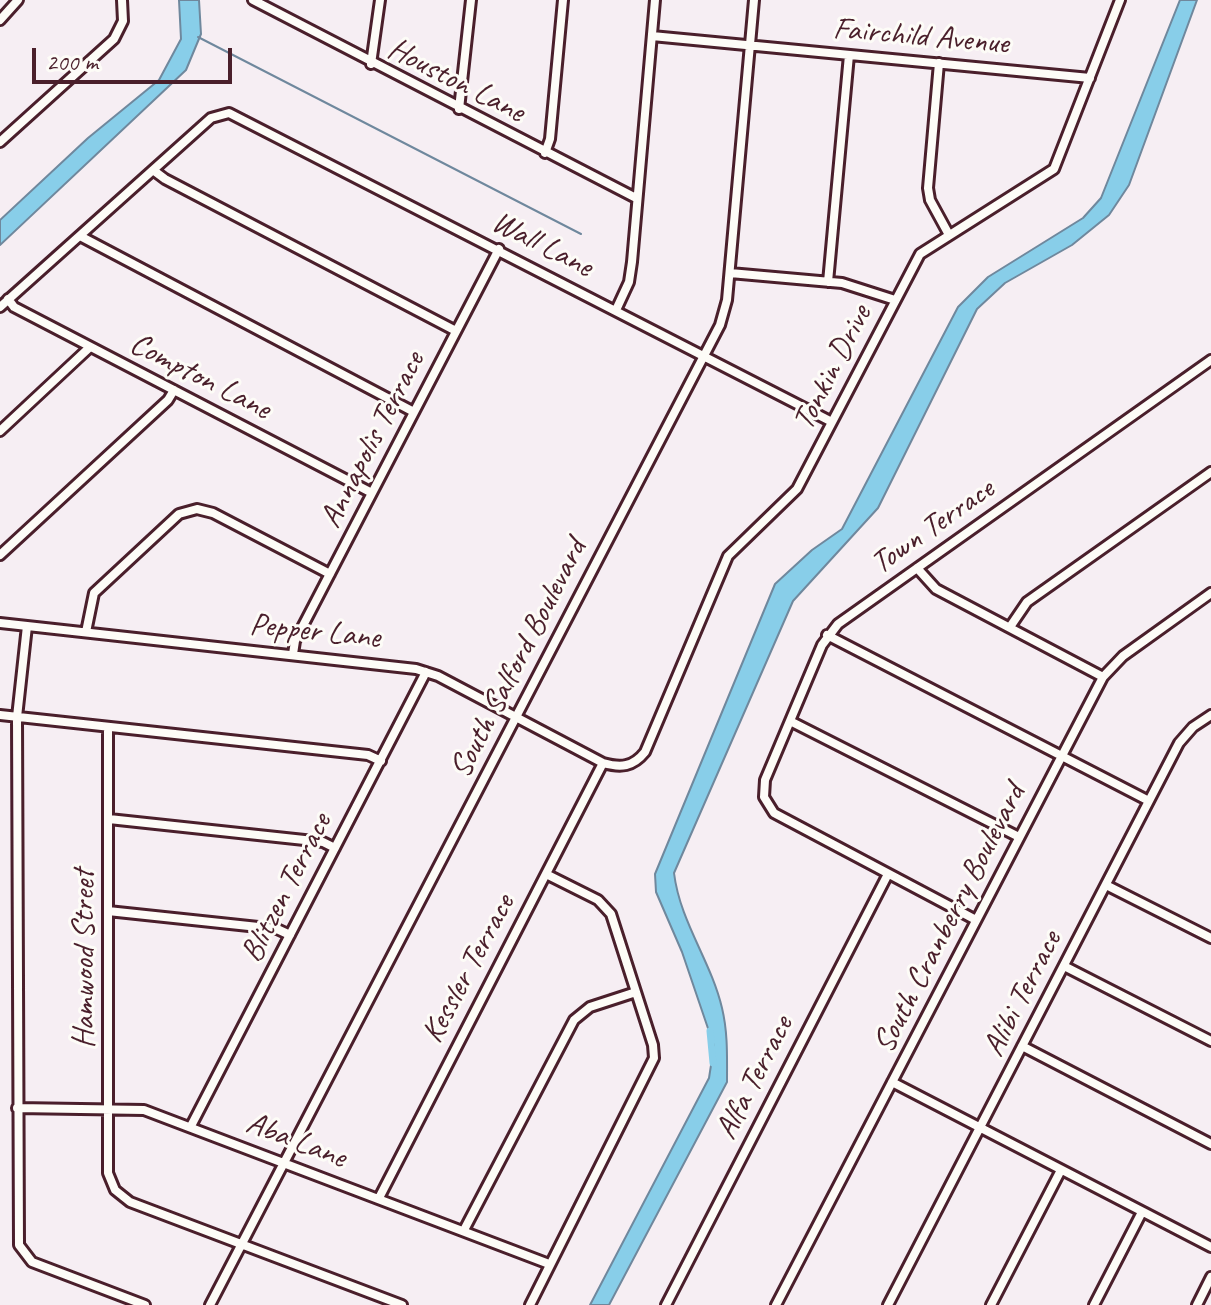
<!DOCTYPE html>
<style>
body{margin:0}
#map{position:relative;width:1211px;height:1305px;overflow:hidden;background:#f6eef3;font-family:Caveat,sans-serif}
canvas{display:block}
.scale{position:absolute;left:32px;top:48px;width:200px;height:36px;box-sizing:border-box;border:4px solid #4a1f2b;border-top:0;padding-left:10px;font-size:24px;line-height:28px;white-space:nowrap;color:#4a1f2b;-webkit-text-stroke:6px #fdfcf7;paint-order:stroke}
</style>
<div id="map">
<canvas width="1211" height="1305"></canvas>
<div class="scale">200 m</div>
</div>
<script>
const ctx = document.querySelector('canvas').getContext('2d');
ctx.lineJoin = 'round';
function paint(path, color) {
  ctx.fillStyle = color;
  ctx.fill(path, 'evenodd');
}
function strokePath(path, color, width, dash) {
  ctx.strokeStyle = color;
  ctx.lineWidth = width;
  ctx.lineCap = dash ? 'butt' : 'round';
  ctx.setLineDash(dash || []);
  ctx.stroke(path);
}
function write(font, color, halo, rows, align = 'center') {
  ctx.font = font + ' Caveat,sans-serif';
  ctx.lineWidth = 6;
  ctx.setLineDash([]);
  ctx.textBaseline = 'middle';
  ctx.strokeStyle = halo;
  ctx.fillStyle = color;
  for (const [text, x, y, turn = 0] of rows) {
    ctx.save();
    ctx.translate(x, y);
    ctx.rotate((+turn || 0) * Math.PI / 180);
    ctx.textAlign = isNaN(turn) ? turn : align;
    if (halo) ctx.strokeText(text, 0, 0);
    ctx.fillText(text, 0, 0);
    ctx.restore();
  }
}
const water = new Path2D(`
 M179 0H199L201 34 186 70 0 245V220L88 138 159 80 181 39Z
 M1180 0H1197L1129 185 1109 215 1072 245 1005 283 977 309 878 508 793 601 674 873C680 922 711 961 722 1008 728 1033 727 1057 727 1082L609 1305H590L709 1078 714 1046 682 952 656 892 655 874 775 584 812 550 842 529 958 307 988 277 1083 218 1101 198Z`);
const stream = new Path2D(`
 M198 37 581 234`);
const canal = new Path2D(`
 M710 1031 713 1063`);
const minor = new Path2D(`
 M253 0 636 198
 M0 20 18 0
 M652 36 1090 78
 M939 63 928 188 930 200 948 233
 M371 64 380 0
 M459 109 471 0
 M0 142 114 39 123 21 122 0
 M545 153 550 139 563 0
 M153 170 165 179 456 331
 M80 236 414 412
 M730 273 842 283 895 300
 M828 282 849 55
 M8 299 14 307 372 493
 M0 307 211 118 229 113 832 422
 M616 310 629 282 632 262 655 0
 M0 431 90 347
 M0 555 168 400 174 390
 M917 568 936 589 1103 677
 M0 623 416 669 438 676 603 763C621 768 633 767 645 752L728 556 797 489 920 254 1054 169 1120 0
 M27 626 17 717 19 1245 32 1262 145 1305
 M1010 627 1027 602 1211 472
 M86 632 94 593 179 514 197 509 213 513 330 574
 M827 635 1149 801
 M293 654 295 641 499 249
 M0 715 368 755 381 761
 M790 721 1019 837
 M108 727V1173L115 1190 130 1202 402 1305
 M109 819 323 842 335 848
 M1106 885 1211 938
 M108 911 277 929 290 935
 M976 920 774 813 764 797 765 780 822 645 838 624 1211 360
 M1064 966 1211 1041
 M1022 1046 1211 1144
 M892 1082 1211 1247
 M17 1108 144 1110 549 1264
 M191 1126 426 672
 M379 1198 603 763
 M464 1230 574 1020 590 1007 636 992
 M210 1305 720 325 727 300 754 0
 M530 1305 654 1058 653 1045 611 914 598 900 546 874
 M666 1305 888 874
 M776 1305 1103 677 1123 656 1211 593
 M888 1305 1179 743 1193 727 1211 715
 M991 1305 1061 1170
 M1094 1305 1142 1212
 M1197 1305 1211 1277`);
const streetNames = [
 ["Fairchild Avenue",921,37,5],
 ["Houston Lane",456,81,27],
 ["Wall Lane",542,245,27],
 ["Tonkin Drive",833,368,-63],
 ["Compton Lane",200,377,27],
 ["Annapolis Terrace",373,440,-63],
 ["Town Terrace",933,527,-35],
 ["Pepper Lane",315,632,6],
 ["South Salford Boulevard",519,659,-63],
 ["Blitzen Terrace",287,888,-63],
 ["South Cranberry Boulevard",950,919,-63],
 ["Hamwood Street",85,959,-90],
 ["Kessler Terrace",469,969,-62],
 ["Alibi Terrace",1023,994,-63],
 ["Alfa Terrace",755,1078,-63],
 ["Aba Lane",296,1141,21]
];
paint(water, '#88cee9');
strokePath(water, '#6f889d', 2);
strokePath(stream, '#6f889d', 2);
strokePath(canal, '#88cee9', 7);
strokePath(minor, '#4a1f2b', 14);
strokePath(minor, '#fdfcf7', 8);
write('32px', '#4a1f2b', '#fdfcf7', streetNames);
</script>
